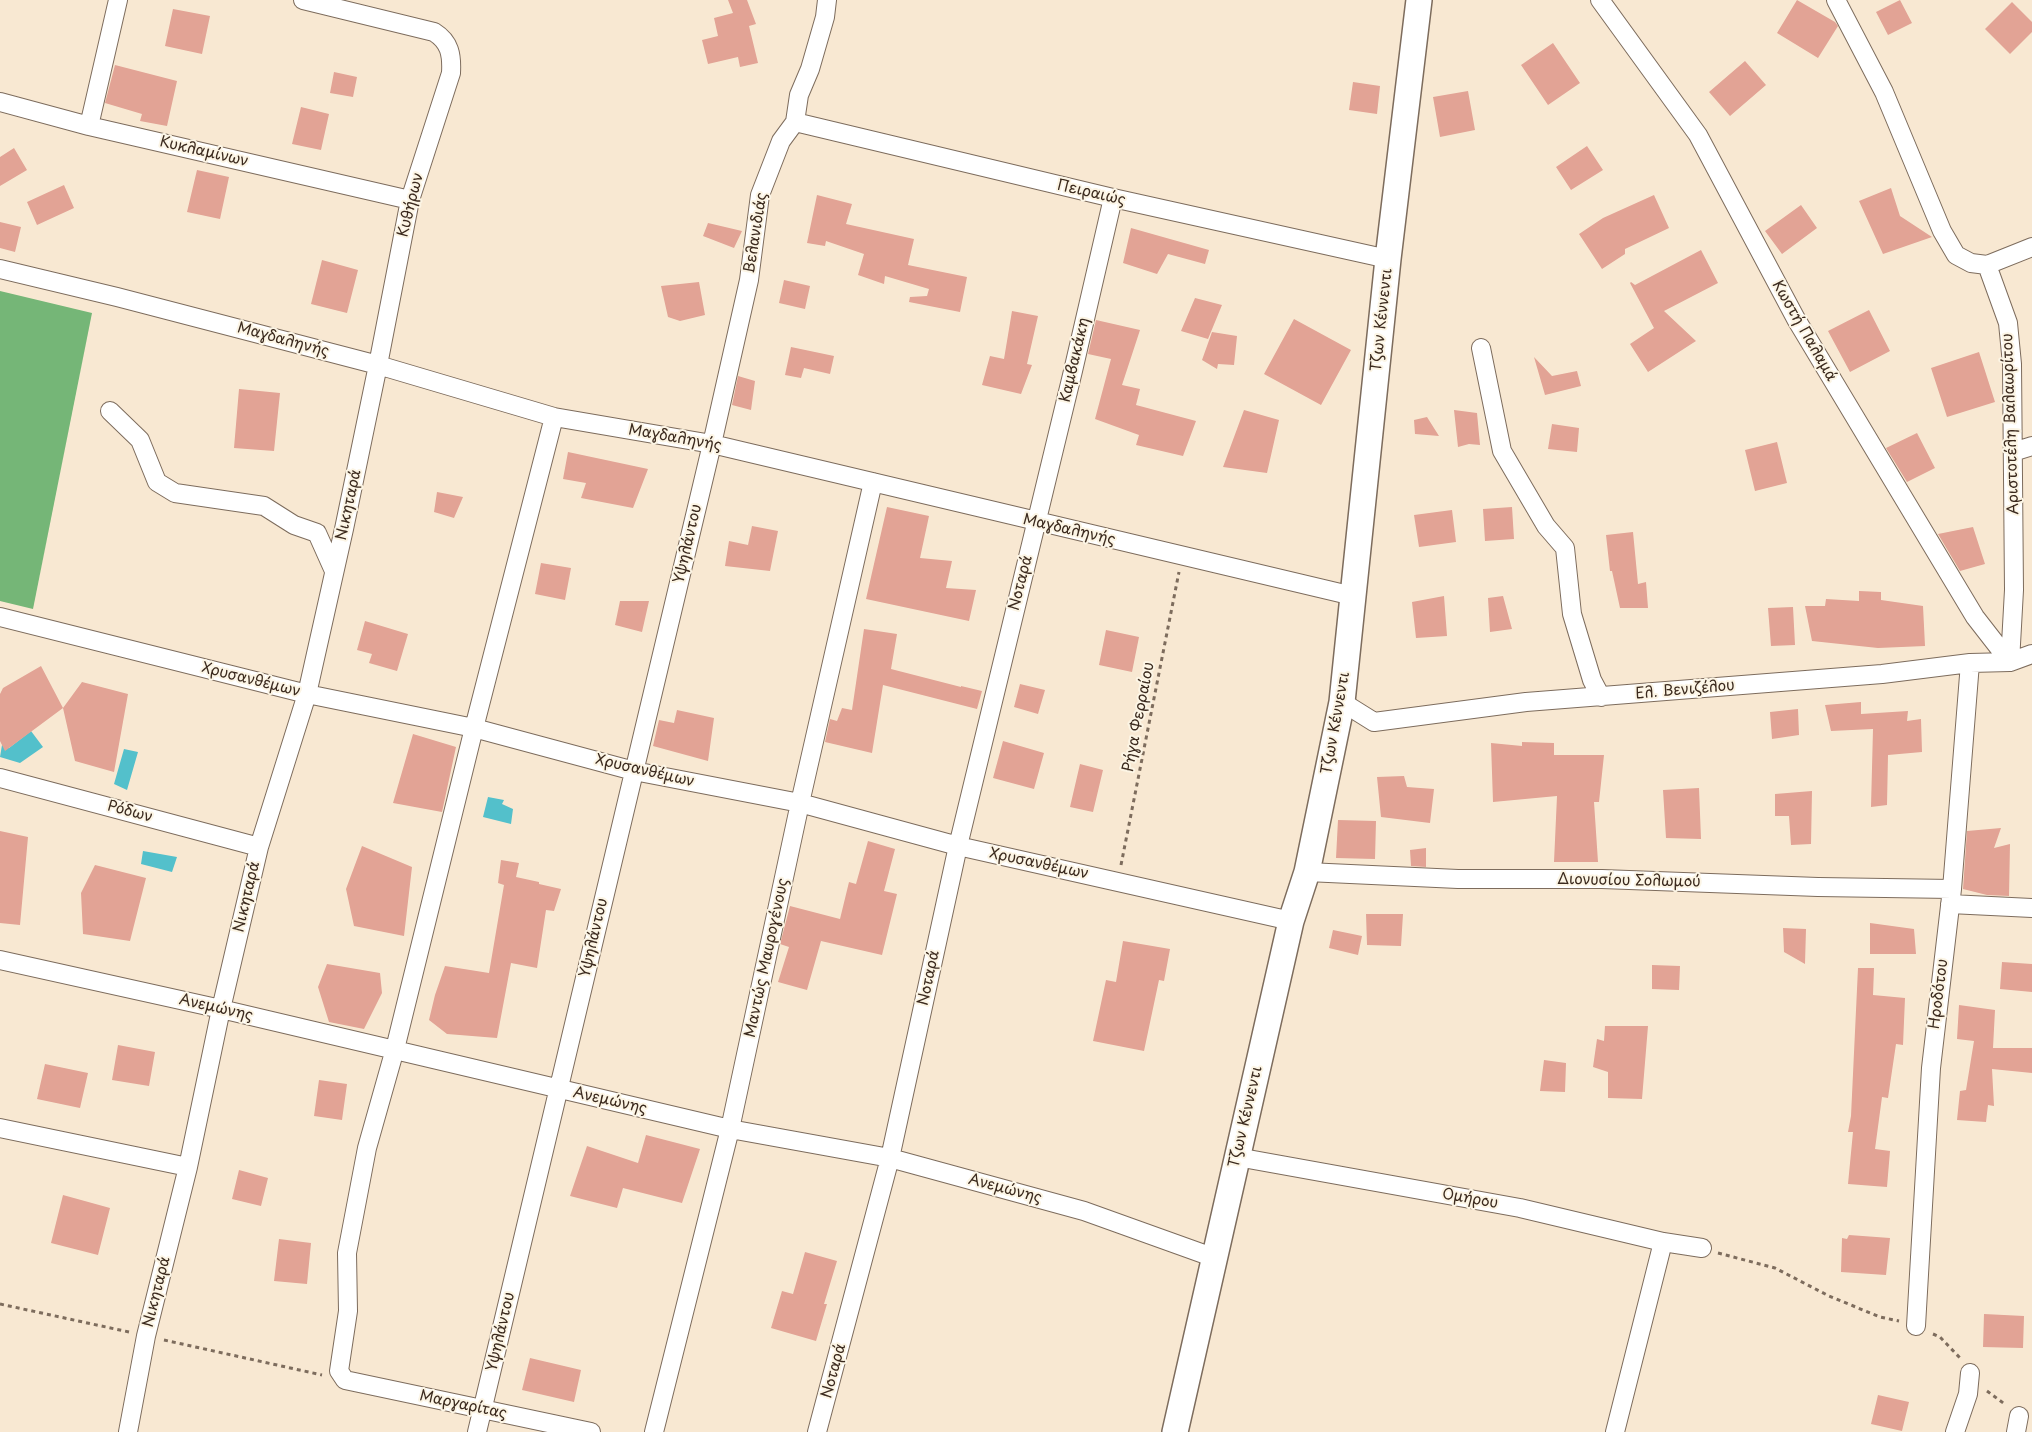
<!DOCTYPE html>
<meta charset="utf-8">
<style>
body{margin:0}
canvas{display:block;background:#f8e8d2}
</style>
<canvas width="2032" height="1432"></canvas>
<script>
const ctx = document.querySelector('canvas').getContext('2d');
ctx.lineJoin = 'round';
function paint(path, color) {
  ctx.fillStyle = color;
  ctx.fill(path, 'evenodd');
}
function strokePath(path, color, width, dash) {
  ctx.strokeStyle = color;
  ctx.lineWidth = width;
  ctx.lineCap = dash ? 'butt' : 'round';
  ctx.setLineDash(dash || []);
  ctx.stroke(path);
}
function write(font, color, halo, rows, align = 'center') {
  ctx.font = font + ' "Playpen Sans",sans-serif';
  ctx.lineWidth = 4;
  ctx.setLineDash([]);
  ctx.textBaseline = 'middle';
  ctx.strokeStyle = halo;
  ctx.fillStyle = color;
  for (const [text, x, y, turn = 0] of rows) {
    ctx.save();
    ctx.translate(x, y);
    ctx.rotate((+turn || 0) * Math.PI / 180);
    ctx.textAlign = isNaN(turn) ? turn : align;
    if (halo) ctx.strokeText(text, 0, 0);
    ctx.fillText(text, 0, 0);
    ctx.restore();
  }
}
const forest = new Path2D(`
 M0 291 92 313 33 609 0 601Z`);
const water = new Path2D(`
 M31 731 43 747 20 763 0 757 2 745 9 748Z
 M124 749 138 752 127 790 114 784Z
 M488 797 504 800 502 804 513 809 511 824 483 817Z
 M143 851 177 857 172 872 141 864Z`);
const building = new Path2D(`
 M728 0H747L756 24 749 26 758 63 740 67 738 57 708 64 702 40 718 36 714 18 733 13Z
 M1797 0 1835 22 1838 26 1818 58 1777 33Z
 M1900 0 1912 23 1888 35 1876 12Z
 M2012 2 2032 22V32L2010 54 1985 29Z
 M173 9 210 16 202 54 165 46Z
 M1553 43 1580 83 1548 105 1521 65Z
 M1745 61 1766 85 1730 116 1709 92Z
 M115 65 177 81 167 126 140 121 142 114 105 103Z
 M334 72 357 77 353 97 330 93Z
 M1353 82 1380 86 1377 114 1349 110Z
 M1468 91 1475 130 1440 137 1433 97Z
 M301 107 329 114 321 150 292 144Z
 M1587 146 1603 170 1571 190 1556 167Z
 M14 148 27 170 0 186V157Z
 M197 170 229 177 220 219 187 212Z
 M64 185 74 208 37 225 27 202Z
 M1891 188 1900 216 1932 237 1883 254 1859 201Z
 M817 195 852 204 846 224 914 239 908 265 967 277 960 312 909 302 910 297 927 296 929 289 885 276 884 284 858 275 864 254 826 241 825 246 807 243Z
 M1654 195 1669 228 1625 249V254L1602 269 1579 234 1603 218Z
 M1801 205 1817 228 1782 254 1765 231Z
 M0 222 21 227 15 252 0 248Z
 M708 223 742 231 734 248 703 236Z
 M1131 228 1209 250 1205 264 1168 254 1157 274 1123 263Z
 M1701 250 1718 283 1664 311 1696 341 1648 372 1630 344 1654 328 1630 283 1631 282 1635 285Z
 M322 260 358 270 347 313 311 304Z
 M784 280 810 286 805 309 779 303Z
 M699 282 705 315 680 321 668 317 661 286Z
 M1195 298 1222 305 1208 339 1181 331Z
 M1869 310 1890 351 1850 372 1828 331Z
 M1012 311 1038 316 1027 364 1032 365 1021 394 982 385 990 356 1004 359Z
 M1294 319 1351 350 1321 405 1264 374Z
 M1096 320 1140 330 1122 385 1140 389 1136 405 1196 421 1183 456 1136 445 1139 435 1095 419 1111 359 1088 354Z
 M1212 332 1237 336 1234 365 1218 364 1217 369 1202 360Z
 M791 347 834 356 830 374 804 368 801 378 785 375Z
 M1979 352 1995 402 1947 417 1931 368Z
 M1534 357 1552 376 1577 371 1581 386 1545 395Z
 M738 376 755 381 751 410 732 405Z
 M239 389 280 393 274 451 234 448Z
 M1244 410 1279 420 1267 473 1223 467Z
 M1454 410 1477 413 1480 445 1469 444 1458 447Z
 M1427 417 1439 436 1415 434 1414 420Z
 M1552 424 1579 428 1577 452 1548 449Z
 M1917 433 1935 468 1907 482 1886 448Z
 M1777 442 1787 483 1755 491 1745 450Z
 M568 452 648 469 633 508 581 498 586 483 563 479Z
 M437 492 463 497 454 518 434 512Z
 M887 507 929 516 920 558 952 561 946 588 976 590 969 621 866 599Z
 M1512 507 1514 539 1485 541 1483 509Z
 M1452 510 1456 542 1419 547 1414 515Z
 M752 526 778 531 770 571 725 566 729 541 748 545Z
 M1973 527 1985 564 1960 571 1938 534Z
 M1633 532 1638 584 1646 582 1648 608H1620L1612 571H1610L1606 535Z
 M541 563 571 568 565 600 535 594Z
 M1859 591 1881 592V600L1923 606 1925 646 1878 648 1812 641 1805 606H1825L1826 599 1859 601Z
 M1444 596 1447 636 1416 638 1412 602Z
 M1503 596 1512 629 1490 632 1488 598Z
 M620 601H649L642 632 615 625Z
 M1793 607 1795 645 1771 646 1768 608Z
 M365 621 408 634 397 671 369 663 372 654 357 650Z
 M864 629 897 634 891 669 961 687V686L982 691 977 709 883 685 872 753 825 742 830 719 837 721 842 708 852 710Z
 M1106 630 1139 637 1132 672 1099 665Z
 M41 666 63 708 5 751 0 741V694L3 688Z
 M82 682 128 694 114 772 75 761 63 708Z
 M1020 684 1045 690 1038 714 1014 707Z
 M1861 702V714L1908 711 1907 721 1921 719 1922 752 1888 755 1887 805 1871 807 1873 729 1831 731 1825 705Z
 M1798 709 1799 735 1772 739 1770 712Z
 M677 710 714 718 708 761 653 746 659 720 674 723Z
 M413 734 456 747 442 812 393 803Z
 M1003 741 1044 753 1034 789 993 778Z
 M1522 742 1554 743V755H1604L1599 802H1594L1598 862H1554L1557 796 1493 802 1491 743 1522 746Z
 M1080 764 1103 770 1093 812 1070 807Z
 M1404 776 1407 787 1434 789 1430 823 1381 817 1377 777Z
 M1699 788 1701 839 1666 838 1663 790Z
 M1812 791 1811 844 1791 845 1789 816H1775V794Z
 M1338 820 1376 821 1375 859 1336 858Z
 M2001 828 1994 848 2010 844 2009 896 1987 895 1963 889 1967 831Z
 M0 831 28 837 20 925 0 923Z
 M868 841 895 849 884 891 897 894 882 955 821 941 807 990 778 982 789 947 780 944 790 906 840 919 849 882 856 884Z
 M362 846 412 867 404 936 354 926 346 889Z
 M1426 848V867L1411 866 1410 850Z
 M501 860 519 863 516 877 539 882V884L561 889 554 911 546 910 537 968 511 963 497 1038 447 1034 429 1020 435 995 445 966 489 973 504 885 498 883Z
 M95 865 146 878 130 941 83 934 81 893Z
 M1366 914H1403L1401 946 1367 945Z
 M1870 923 1914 929 1916 954H1870Z
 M1783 928 1806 929 1805 964 1784 952Z
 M1333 930 1362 936 1358 955 1329 948Z
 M1123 941 1170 949 1164 981 1159 980 1144 1051 1093 1041 1106 980 1116 982Z
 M2002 962 2032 964V992L2000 989Z
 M327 964 380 973 382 993 364 1029 329 1022 318 987Z
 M1652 965 1680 966 1679 990 1652 989Z
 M1858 968H1874L1873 995 1905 998 1903 1045 1896 1044 1888 1098 1882 1097 1875 1149 1890 1151 1887 1187 1848 1184 1853 1132H1848L1851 1116Z
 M1959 1005 1995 1010 1993 1048H2032V1073L1992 1069 1994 1106 1988 1105 1986 1122 1957 1120 1960 1091 1966 1090 1974 1041 1957 1039Z
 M1605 1026H1648L1642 1099 1608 1098V1072L1593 1067 1597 1039 1604 1041Z
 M118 1045 155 1052 149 1086 112 1080Z
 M1544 1060 1566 1063 1565 1092 1540 1091Z
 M45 1064 88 1073 80 1108 37 1099Z
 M319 1080 347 1084 342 1120 314 1116Z
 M646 1135 700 1149 682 1203 623 1188 617 1208 570 1196 587 1146 638 1163Z
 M239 1170 268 1178 261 1206 232 1199Z
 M63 1195 110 1208 98 1255 51 1243Z
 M1849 1235 1890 1238 1886 1275 1841 1272 1842 1238 1847 1239Z
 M279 1239 311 1243 307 1284 274 1281Z
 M805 1252 837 1261 824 1304H827L816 1341 771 1328 782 1291 793 1294Z
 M1984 1314 2024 1316 2023 1348 1983 1347Z
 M530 1358 581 1370 574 1402 522 1390Z
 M1878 1395 1909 1402 1902 1431 1871 1424Z`);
const path = new Path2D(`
 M1121 865 1179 572
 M1718 1253 1775 1268 1829 1296 1880 1317 1899 1321
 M0 1304 129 1332
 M1933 1334 1940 1337 1961 1359
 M164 1340 322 1375
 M1987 1391 2006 1405`);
const street = new Path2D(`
 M1600 0 1698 135 1796 319 1975 617 2010 662
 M1836 0 1884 92 1942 231 1956 255 1971 263 1987 265 2008 323 2012 364 2014 590 2010 662
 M0 102 89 126 410 200
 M795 122 1113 198 1388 259
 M89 126 118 0
 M1987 265 2032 247
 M0 269 117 297 378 365 554 417 712 444 1353 596
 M1481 348 1502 451 1546 526 1565 548 1572 614 1592 680 1601 697
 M110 411 140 440 157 482 175 493 264 506 294 525 317 533 334 571
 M554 417 474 728 395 1049 367 1148 347 1253 348 1311 339 1371 345 1380 591 1432
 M2013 452 2032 446
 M0 617 307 694 474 728 634 771 800 803 958 846 1291 921
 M1342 702 1374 722 1526 702 1882 674 1970 663 2010 662 2032 654
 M0 778 259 847
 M1307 872 1458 879H1602L1818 887 1952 889
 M1950 904 2032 908
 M0 960 221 1009 730 1129 890 1158 1084 1211 1215 1258
 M0 1128 188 1167
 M1237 1157 1520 1208 1663 1242 1702 1248
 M1916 1326 1931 1068 1952 889 1970 663
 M128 1432 146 1336 188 1167 221 1009 259 847 307 694 344 529 378 365 410 200 451 73C452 55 450 42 434 32L303 0
 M477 1432 712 444 749 280 760 195 781 141 795 122 799 95 810 69 825 17 827 0
 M654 1432 730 1129 800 803 873 482
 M817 1432 890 1158 958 846 1073 371 1113 198
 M1615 1432 1663 1242
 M1955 1432 1968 1394 1970 1373
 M2016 1432 2019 1416`);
const secondary = new Path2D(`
 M1175 1432 1291 921 1307 872 1342 702 1388 259 1419 0`);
const streetNames = [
 ["Κυκλαμίνων",204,152,13],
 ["Πειραιώς",1091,193,13],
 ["Κυθήρων",411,205,-76],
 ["Βελανιδιάς",756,233,-81],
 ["Τζων Κέννεντι",1382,320,-84],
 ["Κωστή Παλαμά",1804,331,60],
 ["Μαγδαληνής",283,340,15],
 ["Καμβακάκη",1075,360,-77],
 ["Αριστοτέλη Βαλαωρίτου",2011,424,-92],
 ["Μαγδαληνής",675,438,10],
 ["Νικηταρά",349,505,-78],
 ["Μαγδαληνής",1069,530,13],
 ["Υψηλάντου",688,544,-77],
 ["Νοταρά",1021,583,-76],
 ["Χρυσανθέμων",251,680,14],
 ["Ελ. Βενιζέλου",1685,690,-5],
 ["Ρήγα Φερραίου",1139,717,-79],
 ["Τζων Κέννεντι",1336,723,-80],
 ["Χρυσανθέμων",645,771,13],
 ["Ρόδων",130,812,15],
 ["Χρυσανθέμων",1039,864,12],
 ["Διονυσίου Σολωμού",1629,881,1],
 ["Νικηταρά",247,897,-77],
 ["Υψηλάντου",594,938,-77],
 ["Μαντώς Μαυρογένους",767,958,-78],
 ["Νοταρά",929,978,-78],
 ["Ηροδότου",1939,994,-83],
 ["Ανεμώνης",216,1008,13],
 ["Ανεμώνης",610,1101,13],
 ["Τζων Κέννεντι",1246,1117,-77],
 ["Ανεμώνης",1005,1189,15],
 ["Ομήρου",1470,1199,10],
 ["Νικηταρά",157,1292,-76],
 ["Υψηλάντου",501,1332,-77],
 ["Νοταρά",834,1371,-75],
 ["Μαργαρίτας",463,1405,12]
];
paint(forest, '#75b677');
paint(water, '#53c0cb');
paint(building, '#e2a395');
strokePath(street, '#7d6c5d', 20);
strokePath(secondary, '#7d6c5d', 28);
strokePath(path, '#7d6c5d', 3, [4, 4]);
strokePath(street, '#fff', 18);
strokePath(secondary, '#fff', 25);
write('15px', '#3b2a1e', '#fcf5e5', streetNames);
</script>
